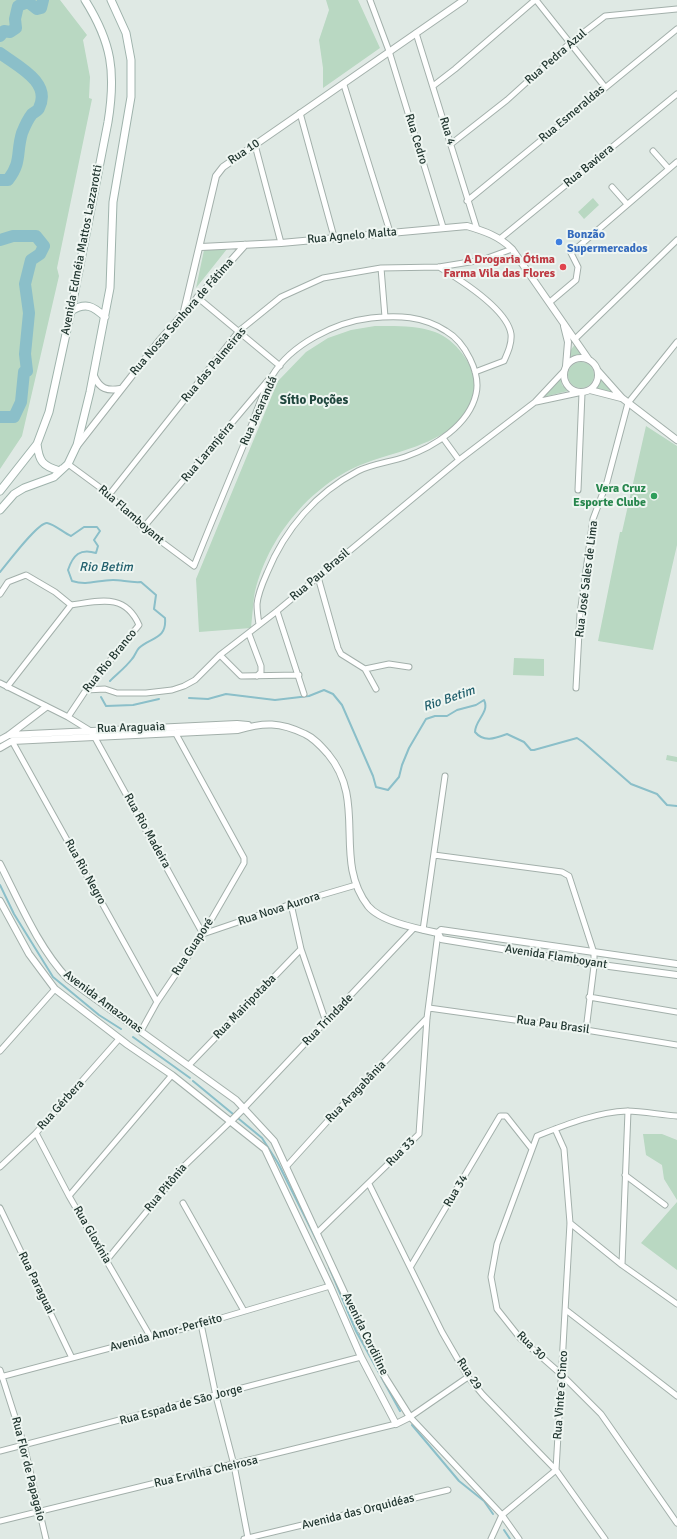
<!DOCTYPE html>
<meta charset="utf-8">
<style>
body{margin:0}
canvas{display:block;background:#dfe9e4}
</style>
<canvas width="677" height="1539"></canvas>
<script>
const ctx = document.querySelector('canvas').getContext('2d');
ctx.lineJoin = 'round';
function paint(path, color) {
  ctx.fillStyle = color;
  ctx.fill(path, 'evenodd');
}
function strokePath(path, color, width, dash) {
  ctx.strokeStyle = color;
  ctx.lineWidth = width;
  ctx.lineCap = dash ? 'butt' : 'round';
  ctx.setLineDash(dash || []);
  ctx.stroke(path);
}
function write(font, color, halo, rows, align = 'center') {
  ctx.font = font + ' Signika,sans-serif';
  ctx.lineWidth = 4;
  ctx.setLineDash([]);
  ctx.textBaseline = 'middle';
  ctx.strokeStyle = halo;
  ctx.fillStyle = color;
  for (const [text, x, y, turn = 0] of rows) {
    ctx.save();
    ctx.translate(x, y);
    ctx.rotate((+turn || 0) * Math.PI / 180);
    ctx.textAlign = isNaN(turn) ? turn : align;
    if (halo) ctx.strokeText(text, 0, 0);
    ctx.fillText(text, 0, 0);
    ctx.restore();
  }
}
const green = new Path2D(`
 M0 0H60L87 35 83 40 90 77 89 98 92 99 57 268 59 276 22 436 0 469Z
 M326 0H358L380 48 323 88V68L319 40 329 10Z
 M593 198 599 205 584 219 578 212Z
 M227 249 196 288 204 250Z
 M375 326C395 326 416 325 435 332 455 339 474 364 475 385 476 399 466 413 457 423 437 443 398 452 371 461 314 480 266 537 254 597 253 607 252 618 251 628L199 632 196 579 278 381 306 352 328 338 351 330Z
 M576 343 585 356 570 360V351Z
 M568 375a13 13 0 1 1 26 0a13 13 0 1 1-26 0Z
 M560 377 562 385 568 391 543 397Z
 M600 377 620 398 593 391 597 387Z
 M646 426 677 446V545L653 650 598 641 620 532H622Z
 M514 658 544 659V676L513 675Z
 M667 755 677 757V762L666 760Z
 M643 1134H662L677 1140V1200L664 1179 662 1165 646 1155Z
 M677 1202V1270L641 1243Z`);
const stream = new Path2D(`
 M0 572C7 564 38 522 47 523 54 524 64 533 71 536L84 527H97L100 531 94 540 98 546 96 553C80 548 73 555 68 570L72 581C88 586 97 580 113 580 122 580 131 583 141 582L156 595 154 609 165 618C167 640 150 637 139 648 136 651 135 656 132 659 126 667 117 674 110 681
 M101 697 106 706 133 705 159 699
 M189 698 208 699 226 694 275 700 309 696 324 690 333 694 342 705 373 776 376 787 388 790 399 777 402 765 409 748 426 719 435 716H447L457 710 476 705 484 700C490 712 475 720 475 732 484 743 496 738 507 734L524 742 531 750H534L577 738 583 742 631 784 657 794 667 805 677 806
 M0 885 14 914 53 977 99 1015 121 1029
 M133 1037 190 1078
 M193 1081 262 1138 278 1163 318 1243
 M329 1267 356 1331 400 1411
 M412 1425 459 1481 484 1501 493 1514
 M504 1530 510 1539`);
const river = new Path2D(`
 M0 36 4 31 10 32 16 28 15 19 18 6 28 2 37 9 41 8 43 0
 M0 53C17 66 52 82 39 108 38 111 34 112 32 114 28 119 24 128 22 133 16 153 22 162 8 180H0
 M0 240 13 236H36L44 246 40 254 31 260 25 284 29 313 25 354 27 371 24 372 21 402 14 417H0`);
const minor = new Path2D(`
 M370 0 389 51 443 227
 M536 0 605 87
 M416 33 477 229
 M344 85 390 232
 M433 86 455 69 535 0
 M300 113 334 237
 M451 144 507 100 570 43 605 16 677 9
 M255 145 281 243
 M653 151 669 169
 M612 187 627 204
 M467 201 677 29
 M501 238 677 94
 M439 267C459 279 507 309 511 334 512 343 508 352 504 361L475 372
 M381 268 385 317
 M197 297 280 366
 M550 302 576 280 578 267 571 253 677 162
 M575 339 677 240
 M536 402 578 393
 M443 438 459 460
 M68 464 106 492 143 528 194 566C211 523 229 480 247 437 255 417 261 395 272 376 291 344 336 322 371 318 398 315 423 316 446 331 465 342 481 373 476 394 469 425 434 447 405 457 390 462 372 464 358 471 316 493 285 529 267 573 263 582 258 593 257 604 257 611 258 618 259 624
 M578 490 582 393
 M109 495 239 331 281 297 323 278 381 268 439 267 482 260 512 249
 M143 528 269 379
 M318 577 338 648 341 654 365 669 389 664 409 667
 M0 594 8 582 26 575 55 592 71 605C100 601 125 593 139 625L86 690 68 717
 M277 611 304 694
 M249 634 261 666V672L257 676
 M220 655 241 676 299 675
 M365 669 376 689
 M0 683 68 717 89 730 94 736 203 934 291 904 356 885
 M7 687 71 605
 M576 688 580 614 593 519 607 482 628 403 677 342
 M86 690 105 689 117 693H146L172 690 184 686 195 680 220 655 277 611 459 460 535 402 565 370
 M12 741 157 1002
 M434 855 562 872 569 876 594 953V966L586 1030
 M291 904 301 949 326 1022
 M423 930 445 776
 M589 997 677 1012
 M429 1008 586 1030 677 1045
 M141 1031 157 1002 203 934 244 863V858L176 734
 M0 1051 55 989
 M189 1065 301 949
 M244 1108 414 928
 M677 1116C661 1115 643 1111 627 1111 597 1112 565 1125 537 1136L497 1244 491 1277 497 1309 520 1338 562 1375 601 1414 677 1523
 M36 1133 69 1196 150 1336
 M0 1167 36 1133 119 1039
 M286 1167 334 1114 427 1018
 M625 1175 665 1205
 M369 1184 442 1332 468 1377 483 1395 556 1470 605 1539
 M69 1196 172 1075
 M183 1203 244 1311
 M0 1208 72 1358
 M570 1223 622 1265 677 1304
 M317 1233 419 1134 427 1018 438 933
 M106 1261 184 1166 231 1121
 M622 1265 628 1111
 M411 1266 500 1116H506L532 1149
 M566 1310 677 1396
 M201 1324 216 1396 234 1465 248 1538
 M0 1370 24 1445 46 1539
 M0 1377 201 1324 330 1286
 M468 1377 410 1417 502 1515 519 1539
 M0 1451 361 1357
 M0 1521 396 1424
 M244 1539 448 1490
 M491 1539 502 1515 556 1470 570 1223 564 1149 555 1129`);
const tertiary = new Path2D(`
 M201 247 281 243 467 226C484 231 499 236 512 249L589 360
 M184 311 216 176 223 167 464 0
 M564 326 568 342 566 366
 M564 375a17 17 0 1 1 34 0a17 17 0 1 1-34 0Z
 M598 371 622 398 677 440
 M94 376C100 389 107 391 120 389
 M590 390 621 398
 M77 446 159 341 245 245
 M9 735 237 724 248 725
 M0 740 9 735 46 707
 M0 748 12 741 238 730C264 722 280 722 305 734 314 738 321 746 328 754 368 802 332 859 368 906 381 922 419 929 438 933
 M0 864C20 903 38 947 68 979L236 1100 274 1141 368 1344 386 1379 410 1417 396 1424 361 1357 330 1286 265 1149 172 1075 128 1045 55 989 29 954 0 901
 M677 964 441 930 438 933 441 939 594 964 677 975
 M231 1121 244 1108`);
const secondary = new Path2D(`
 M71 311C86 302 93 306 105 317
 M37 444C39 461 42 466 60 471L62 469
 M0 491 37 444 49 412 71 311 108 122C116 72 112 43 85 0
 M0 510 14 494 24 488 54 477 68 464 77 445 90 392 110 288 113 202 131 97V60L126 33 111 0`);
const markers = [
 [559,242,4,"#3f7fe0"],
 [563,267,4,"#e0444e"],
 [654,496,4,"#2e9e5b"]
];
const streetNames = [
 ["Rua Pedra Azul",556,57,-41],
 ["Rua Esmeraldas",572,114,-40],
 ["Rua 4",447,131,73],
 ["Rua Cedro",416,139,73],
 ["Rua 10",244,152,-34],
 ["Rua Baviera",589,166,-39],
 ["Rua Agnelo Malta",352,236,-5],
 ["Avenida Edméia Mattos Lazzarotti",82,250,-79],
 ["Rua Nossa Senhora de Fátima",182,317,-49],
 ["Rua das Palmeiras",214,365,-50],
 ["Rua Jacarandá",259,411,-66],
 ["Rua Laranjeira",208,452,-50],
 ["Rua Flamboyant",131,515,41],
 ["Rua Pau Brasil",320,575,-40],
 ["Rua José Sales de Lima",587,579,-83],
 ["Rua Rio Branco",110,661,-51],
 ["Rua Araguaia",131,728,-2],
 ["Rua Rio Madeira",147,831,61],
 ["Rua Rio Negro",85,872,61],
 ["Rua Nova Aurora",279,909,-18],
 ["Rua Guaporé",193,947,-57],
 ["Avenida Flamboyant",556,957,9],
 ["Avenida Amazonas",103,1002,37],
 ["Rua Mairipotaba",245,1007,-46],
 ["Rua Trindade",328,1020,-46],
 ["Rua Pau Brasil",553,1025,8],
 ["Rua Aragabânia",356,1092,-46],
 ["Rua Gérbera",61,1105,-48],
 ["Rua 33",401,1152,-45],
 ["Rua Pitônia",166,1188,-50],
 ["Rua 34",456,1191,-59],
 ["Rua Gloxínia",92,1235,60],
 ["Rua Paraguai",36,1283,64],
 ["Avenida Amor-Perfeito",166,1333,-15],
 ["Avenida Cordiline",365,1334,64],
 ["Rua 30",531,1346,44],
 ["Rua 29",469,1374,56],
 ["Rua Vinte e Cinco",561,1395,-86],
 ["Rua Espada de São Jorge",181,1405,-15],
 ["Rua Flor de Papagaio",28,1469,76],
 ["Rua Ervilha Cheirosa",206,1472,-13],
 ["Avenida das Orquidéas",358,1512,-14]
];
const shopNames = [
 ["Bonzão",567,235],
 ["Supermercados",567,249]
];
const healthNames = [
 ["A Drogaria Ótima",555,260],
 ["Farma Vila das Flores",555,274]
];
const leisureNames = [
 ["Vera Cruz",646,489],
 ["Esporte Clube",646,503]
];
const neighbourhoodNames = [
 ["Sítio Poções",314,401]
];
const waterNames = [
 ["Rio Betim",106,568],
 ["Rio Betim",449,699,-19]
];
paint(green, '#b9d8c2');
strokePath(stream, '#8bbfc9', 2);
strokePath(river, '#8bbfc9', 12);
strokePath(minor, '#a3b0ab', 7);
strokePath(tertiary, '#a3b0ab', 8);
strokePath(secondary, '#9fb3ac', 9);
strokePath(minor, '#fff', 5);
strokePath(tertiary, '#fff', 6);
strokePath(secondary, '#fff', 7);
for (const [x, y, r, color] of markers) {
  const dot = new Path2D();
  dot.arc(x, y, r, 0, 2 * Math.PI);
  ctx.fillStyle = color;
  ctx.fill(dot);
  strokePath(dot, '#eff6f2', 1.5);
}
write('12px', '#223731', '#eff6f2', streetNames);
write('bold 12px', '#366cbe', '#eff6f2', shopNames, 'left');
write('bold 12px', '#be3a42', '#eff6f2', healthNames, 'right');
write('bold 12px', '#27864d', '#eff6f2', leisureNames, 'right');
write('bold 13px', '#20473e', '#eff6f2', neighbourhoodNames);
write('italic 13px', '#22606d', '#eff6f2', waterNames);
</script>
